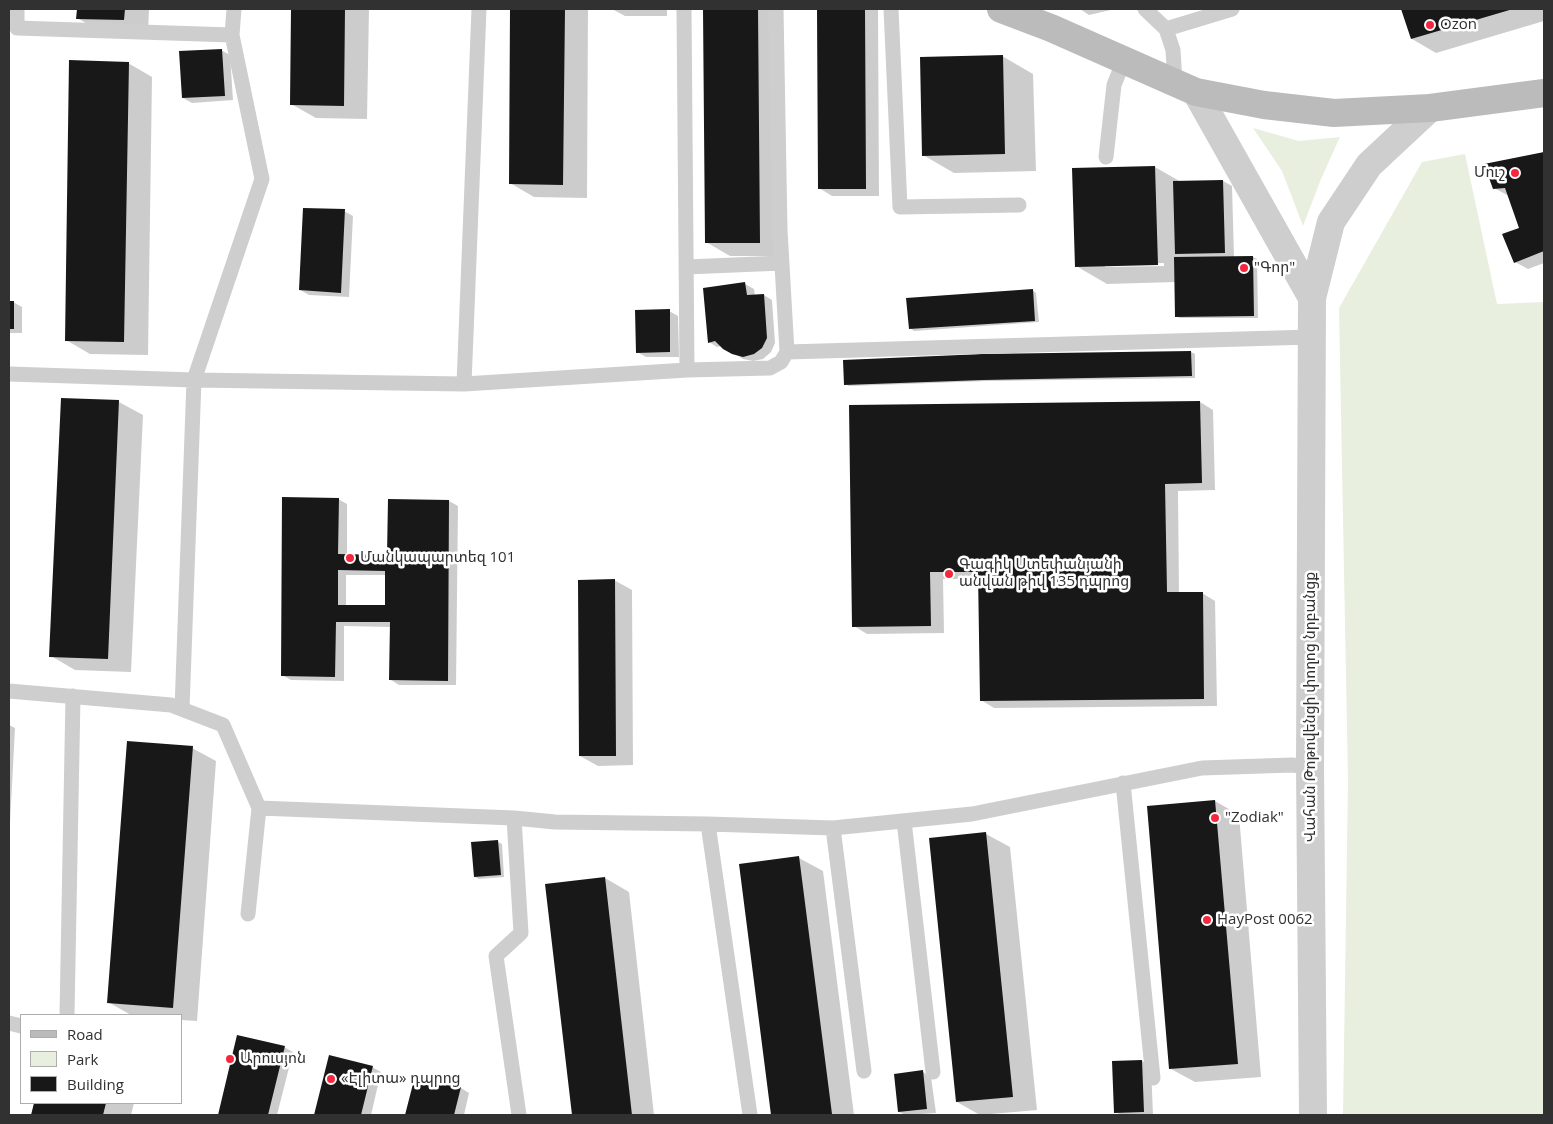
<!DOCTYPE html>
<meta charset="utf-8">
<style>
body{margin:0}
#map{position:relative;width:1553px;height:1124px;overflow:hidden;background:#fff;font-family:"Open Sans",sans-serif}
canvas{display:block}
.frame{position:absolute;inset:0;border:10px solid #313131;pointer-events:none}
.legend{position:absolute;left:20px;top:1014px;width:162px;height:90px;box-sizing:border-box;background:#fff;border:1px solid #adadad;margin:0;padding:6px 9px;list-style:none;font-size:15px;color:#313131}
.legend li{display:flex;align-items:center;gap:10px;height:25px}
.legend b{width:25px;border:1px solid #adadad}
</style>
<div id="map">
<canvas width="1553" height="1124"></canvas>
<div class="frame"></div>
<ul class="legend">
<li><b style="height:6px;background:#bbb"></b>Road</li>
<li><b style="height:14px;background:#e8efde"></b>Park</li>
<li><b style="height:14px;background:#181818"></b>Building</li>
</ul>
</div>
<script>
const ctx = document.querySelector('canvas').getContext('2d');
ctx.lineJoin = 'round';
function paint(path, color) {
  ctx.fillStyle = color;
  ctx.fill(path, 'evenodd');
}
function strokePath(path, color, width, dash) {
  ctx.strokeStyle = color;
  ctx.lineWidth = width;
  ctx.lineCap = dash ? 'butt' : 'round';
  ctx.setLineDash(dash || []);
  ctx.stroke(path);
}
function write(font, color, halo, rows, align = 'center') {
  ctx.font = font + ' "Open Sans","Noto Sans Armenian",sans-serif';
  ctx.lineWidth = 5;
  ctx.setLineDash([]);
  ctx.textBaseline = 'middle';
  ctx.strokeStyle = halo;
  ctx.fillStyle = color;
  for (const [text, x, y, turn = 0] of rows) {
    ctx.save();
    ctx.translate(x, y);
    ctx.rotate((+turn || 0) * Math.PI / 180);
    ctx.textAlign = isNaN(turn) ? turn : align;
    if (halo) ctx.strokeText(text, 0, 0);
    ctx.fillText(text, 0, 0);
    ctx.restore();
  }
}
const green = new Path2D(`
 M1253 128 1299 141 1340 137 1321 179 1303 226 1282 171Z
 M1465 154 1497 304 1544 302V1115H1343L1348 780 1339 308 1422 162Z`);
const shadow = new Path2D(`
 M78 9H149L148 34 102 32 77 18Z
 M293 9H369L367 119 316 118 291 104Z
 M511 9H588L587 198 534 197 510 183Z
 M612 9H667V16H625Z
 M704 9H781L784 256H730L706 242Z
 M818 9H878L879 196H832L819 188Z
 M1080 9H1115L1089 15Z
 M1403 9H1544V21L1436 53 1412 39Z
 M221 50 230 55 233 100 192 103 183 98Z
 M1002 56 1033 74 1036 171 954 173 923 155Z
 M128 63 152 77 148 355 90 354 66 340Z
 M1544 154V263L1528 269 1515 262 1521 229 1509 196 1494 188 1486 165Z
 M1155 167 1181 182 1223 181 1232 186 1234 257H1253L1257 259 1258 318H1180L1176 316V282L1107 284 1076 266ZM1164 263V266L1105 267V265Z
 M344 211 353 216 349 297 309 295 300 290Z
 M9 265V302H13L22 307V333H9Z
 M745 284 754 289 755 296 764 295 772 300 775 343 771 352 763 359 753 361 743 359 722 346 717 347 709 342Z
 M1032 290 1036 293 1039 322 914 331 910 328Z
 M669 311 678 316 679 357H646L637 352Z
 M1191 352 1195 354V378L988 381 849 386 845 384Z
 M119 402 143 415 131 672 75 670 51 656Z
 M1200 402 1213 410 1215 490 1178 491 1179 593H1202L1215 601 1217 706 994 708 981 700 980 579H943L944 633 867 634 854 626 850 406Z
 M338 499 347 504V556H388L389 501H449L458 506 456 685H399L391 680V627L344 626V681L291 680 282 675ZM346 575H386V607L346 606Z
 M614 580 632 590 633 765 598 766 580 756Z
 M9 725 15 728 9 843Z
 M192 748 216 761 197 1021 181 1020V1015H131L108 1002Z
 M1215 801 1239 815 1261 1077 1195 1082 1171 1069Z
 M986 834 1010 847 1037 1110 980 1115 957 1102Z
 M498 842 502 844 504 877 479 879 475 877Z
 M799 858 823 871 854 1115H773L741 865Z
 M605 878 629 892 654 1115H574L547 885Z
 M238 1036 284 1047 293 1052 277 1115H219Z
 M330 1056 372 1067 381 1072 371 1115H315Z
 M1142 1061 1151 1066 1153 1115H1121L1116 1112Z
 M923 1072 931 1077 936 1113 906 1115 899 1112Z
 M416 1077 461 1088 469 1093 464 1115H406Z
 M36 1103H134L131 1115H33Z`);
const building = new Path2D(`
 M77 9H125L124 20 76 19Z
 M291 9H345L344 106 290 105Z
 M510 9H565L563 185 509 184Z
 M703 9H758L760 243H705Z
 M817 9H865L866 189H818Z
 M1401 9H1513L1411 39Z
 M222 49 225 96 182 98 179 51Z
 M1003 55 1005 154 922 156 920 57Z
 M69 60 129 62 124 342 65 341Z
 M1544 152V251L1514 263 1502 234 1519 228 1505 188 1493 189 1484 164Z
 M1155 166 1158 265 1075 267 1072 168Z
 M1223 180 1225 253 1175 254 1173 181Z
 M303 208 345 209 341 293 299 290Z
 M1253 256 1254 316 1175 317 1174 257Z
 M745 282 747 295 764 294 767 338 762 348 754 354 743 357 732 354 723 349 715 341 708 343 703 288Z
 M1033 289 1035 321 909 329 906 298Z
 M9 301H14V329H9Z
 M670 309V352L636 353 635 310Z
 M1191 351 1192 376 983 380 844 385 843 360 983 354Z
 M61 398 119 400 108 659 49 657Z
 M1200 401 1202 483 1165 484 1167 592H1203L1204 699 980 701 978 572H930L931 626 852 627 849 405Z
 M282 497 339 498 338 554 387 555 388 499 449 500 448 681 389 680 390 622H336L335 677 281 676ZM338 570 385 571V605H338Z
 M615 579 616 756H579L578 580Z
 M127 741 193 746 173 1008 107 1003Z
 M1215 800 1238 1064 1169 1069 1147 806Z
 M986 832 1013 1097 956 1102 929 838Z
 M498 840 501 875 474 877 471 842Z
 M799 856 832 1114 771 1115 739 864Z
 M605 877 632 1115H572L545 884Z
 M237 1035 285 1046 268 1115H218Z
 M329 1055 373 1066 361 1115H314Z
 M1142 1060 1144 1112 1114 1113 1112 1061Z
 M923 1070 927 1109 898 1112 894 1074Z
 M415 1076 461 1087 454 1115H405Z
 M34 1103H106L103 1115H31Z`);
const lane = new Path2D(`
 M17 9V28L232 35
 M684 9 687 370
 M891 9 900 207 1019 205
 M1145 9 1166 29 1173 50 1175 82
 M1166 29 1232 9
 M1106 157 1114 85 1124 60
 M686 267 782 263
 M787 352 1312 337
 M9 374 194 380 464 384 479 9
 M464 384 687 370 770 368 781 362 787 352 780 230 776 9
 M9 691 171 705 223 725 259 808 514 818 555 822 708 824 833 828 972 814 1202 768 1292 765 1310 767
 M182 709 194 380 262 179 232 35 234 9
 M1123 783 1153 1078
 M514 818 521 933 496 956 519 1115
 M904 821 933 1072
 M708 824 750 1115
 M833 828 864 1071
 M248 914 259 808
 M67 1015 73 696
 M9 1023 21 1026`);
const street = new Path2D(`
 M1196 92 1312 298
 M1313 1115 1310 767 1312 298 1331 222 1369 165 1430 108`);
const secondary = new Path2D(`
 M1001 9 1051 28 1196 92 1264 105 1334 113 1430 108 1544 93`);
const markers = [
 [1430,25,5,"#f3283e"],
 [1515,173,5,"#f3283e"],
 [1244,268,5,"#f3283e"],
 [350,558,5,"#f3283e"],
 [949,574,5,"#f3283e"],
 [1215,818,5,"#f3283e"],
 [1207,920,5,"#f3283e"],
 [230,1059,5,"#f3283e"],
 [331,1079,5,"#f3283e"]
];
const poiNames = [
 ["Ozon",1440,25],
 ["Մուշ",1505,173,"right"],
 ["\"Գոր\"",1254,268],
 ["Մանկապարտեզ 101",360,558],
 ["Գագիկ Ստեփանյանի",959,565],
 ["անվան թիվ 135 դպրոց",959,582],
 ["\"Zodiak\"",1225,818],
 ["HayPost 0062",1217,920],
 ["Արուսյոն",240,1059],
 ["«Էլիտա» դպրոց",341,1079]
];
const streetNames = [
 ["Վահան Թոթովենցի փողոց նրբանցք",1311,707,-90]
];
paint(green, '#e8efde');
paint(shadow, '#0003');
paint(building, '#181818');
strokePath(lane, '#cecece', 15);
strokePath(street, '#cecece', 28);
strokePath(secondary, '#bbb', 28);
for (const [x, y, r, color] of markers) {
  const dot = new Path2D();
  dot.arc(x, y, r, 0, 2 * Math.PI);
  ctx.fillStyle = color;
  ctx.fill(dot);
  strokePath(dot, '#fff', 2);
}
write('15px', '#313131', '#fff', poiNames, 'left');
write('15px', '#313131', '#fff', streetNames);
</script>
